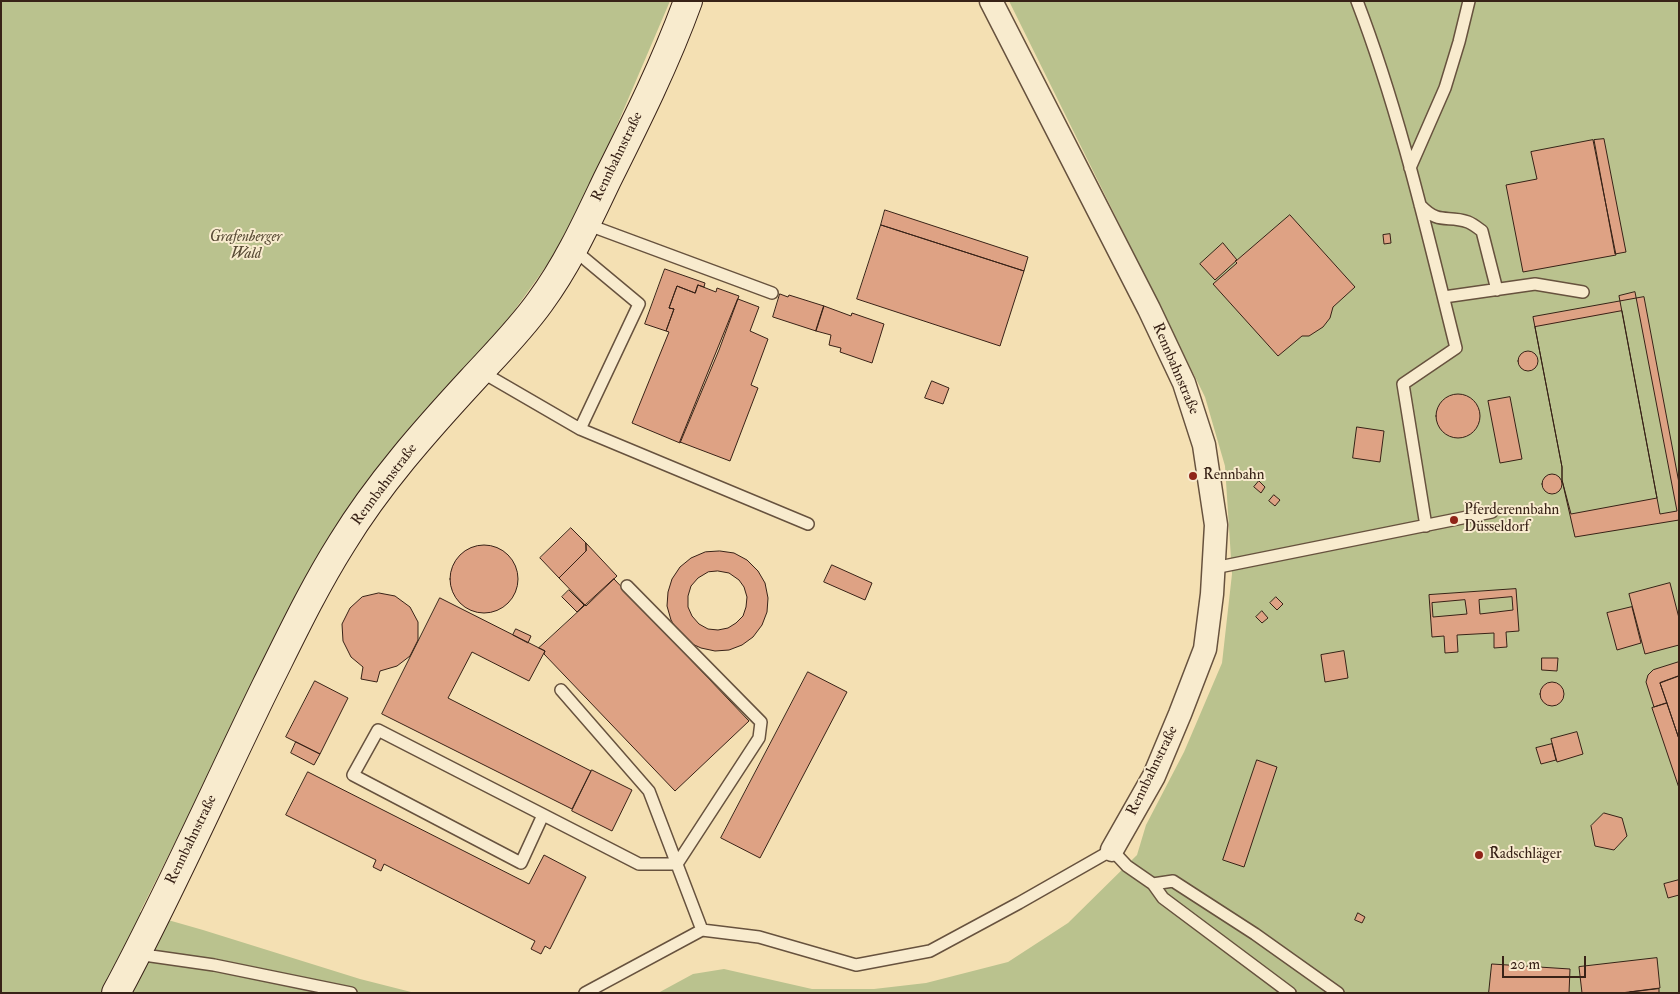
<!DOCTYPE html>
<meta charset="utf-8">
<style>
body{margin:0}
#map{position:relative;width:1680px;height:994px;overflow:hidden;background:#f4e0b3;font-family:"IM FELL Double Pica",serif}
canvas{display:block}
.frame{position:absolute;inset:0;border:2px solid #382217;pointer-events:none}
.scale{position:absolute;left:1502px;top:956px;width:84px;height:22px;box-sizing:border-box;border:2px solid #382217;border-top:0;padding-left:6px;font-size:15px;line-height:18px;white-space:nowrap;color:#382217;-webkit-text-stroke:4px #f8ebce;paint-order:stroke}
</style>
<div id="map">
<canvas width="1680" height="994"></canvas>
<div class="frame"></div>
<div class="scale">20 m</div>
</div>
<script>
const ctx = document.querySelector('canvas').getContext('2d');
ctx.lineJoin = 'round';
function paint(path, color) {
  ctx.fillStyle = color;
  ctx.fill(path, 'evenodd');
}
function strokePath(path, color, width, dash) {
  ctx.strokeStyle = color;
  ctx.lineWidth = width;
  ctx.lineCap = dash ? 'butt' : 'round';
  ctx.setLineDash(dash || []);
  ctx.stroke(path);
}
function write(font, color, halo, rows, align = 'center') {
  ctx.font = font + ' "IM FELL Double Pica",serif';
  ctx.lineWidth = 4;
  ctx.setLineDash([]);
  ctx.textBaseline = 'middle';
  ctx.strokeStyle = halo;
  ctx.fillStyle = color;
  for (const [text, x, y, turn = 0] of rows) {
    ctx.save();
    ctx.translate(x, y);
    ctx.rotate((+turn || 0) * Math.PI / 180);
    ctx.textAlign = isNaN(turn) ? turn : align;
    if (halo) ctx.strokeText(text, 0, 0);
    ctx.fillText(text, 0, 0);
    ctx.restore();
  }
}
const green = new Path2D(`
 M1 1H670L597 172 552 258 506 322 419 420 304 586 140 912 203 930 360 979 415 993H1Z
 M1009 1H1679V993H658L693 974 724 969 812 989H874L926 983 1008 962 1068 923 1137 855 1146 825 1184 752 1222 663 1232 574 1225 466 1205 397Z`);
const building = new Path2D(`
 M1604 139 1626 252 1615 254 1594 140Z
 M1593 140 1616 255 1523 272 1506 185 1537 179 1531 152Z
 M885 210 1028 257 1024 271 881 225Z
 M1290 215 1355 287 1333 307 1330 318 1323 327 1309 336H1302L1278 356 1213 284 1237 263 1235 261 1237 260Z
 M881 225 1024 271 1000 346 857 299Z
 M1390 234 1391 243 1384 244 1383 235Z
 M1223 243 1237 260 1215 280 1200 264Z
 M665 269 705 283 704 287 698 285 695 293 677 286 669 308 674 309 666 331 645 324Z
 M698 285 716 292 717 288 739 296 719 350 680 443 632 423 669 332 666 331 674 309 669 308 677 286 695 293Z
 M1635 292 1677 511 1660 514 1619 296Z
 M780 294 788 297 789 295 824 306 816 331 773 317Z
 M1644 297 1679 483V520L1575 537 1562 480V467L1533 317Z
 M738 299 759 307 750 331 768 339 751 385 758 388 730 461 680 442Z
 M824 306 851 316 852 313 884 324 872 363 840 352 841 348 829 345 831 335 816 331Z
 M1622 311 1657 498 1571 514 1562 480V467L1535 327Z
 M1518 361a10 10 0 1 1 20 0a10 10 0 1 1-20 0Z
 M932 381 949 388 943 404 925 398Z
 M1436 416a22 22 0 1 1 44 0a22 22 0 1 1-44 0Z
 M1510 397 1522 459 1500 463 1488 401Z
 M1357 427 1384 431 1380 462 1353 458Z
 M1542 484a10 10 0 1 1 20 0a10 10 0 1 1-20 0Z
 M1259 481 1265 487 1261 493 1254 487Z
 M1274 495 1280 500 1275 506 1269 501Z
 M571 528 586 543V551L559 578 540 558Z
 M586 543 617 576 586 606 559 578 586 551Z
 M450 579a34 34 0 1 1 68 0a34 34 0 1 1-68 0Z
 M720 551 734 553 747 560 758 571 765 583 768 598 767 612 762 625 753 637 742 645 729 650 715 651 701 648 688 642 678 632 671 620 667 606 668 592 672 579 680 567 691 558 705 552ZM718 571 729 573 739 580 744 587 747 597 746 607 743 616 736 623 728 628 718 630 708 629 699 624 692 616 688 607V596L691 586 698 578 708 572Z
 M832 565 872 583 865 600 824 582Z
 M614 579 749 721 675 791 544 654 545 651 539 648Z
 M1670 583 1679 618V645L1645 654 1629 594Z
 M1516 589 1519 631 1506 632 1507 647 1494 648V633L1457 635 1458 652 1445 653 1444 636 1432 637 1429 595Z
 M569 590 584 605 577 612 562 597Z
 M379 593 395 596 410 607 418 622V640L410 656 397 666 380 671 377 682 361 679 363 667 351 657 343 641 342 624 350 608 362 597Z
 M1276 597 1283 604 1277 610 1270 603Z
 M1512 597 1513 610 1480 614 1479 600Z
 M440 598 545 651 529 681 472 652 448 698 591 771 572 809 382 714Z
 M1465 600 1467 614 1433 617 1432 603Z
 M1632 607 1641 643 1617 650 1607 613Z
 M1262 611 1268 618 1262 623 1256 617Z
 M516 629 531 636 528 643 513 635Z
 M1344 651 1348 678 1325 682 1321 655Z
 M1542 658H1558L1557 671 1542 670Z
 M1679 662V676L1660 683 1667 703 1654 707 1646 682 1648 675 1653 670Z
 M808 672 847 692 760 858 721 838Z
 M1679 676V739L1660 683Z
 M315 681 348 698 320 754 286 737Z
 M1540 694a12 12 0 1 1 24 0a12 12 0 1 1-24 0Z
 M1667 703 1679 739V788L1652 708Z
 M1577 732 1583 754 1557 762 1551 739Z
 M296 742 320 754 314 765 291 753Z
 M1552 744 1556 760 1541 764 1536 748Z
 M1257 760 1277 767 1244 867 1223 860Z
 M592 770 632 790 612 831 572 811Z
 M308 772 529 884 544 855 586 877 550 949 545 946 541 954 531 949 535 941 384 864 381 871 373 867 376 860 286 815Z
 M1604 813 1622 818 1627 836 1614 850 1595 846 1591 826Z
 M1679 880V895L1668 898 1664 884Z
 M1358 913 1365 917 1362 923 1355 920Z
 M1657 958 1660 988 1621 993H1582L1579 967Z
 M1492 964 1570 969 1569 993H1489Z
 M1659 989V993L1630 992Z`);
const lane = new Path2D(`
 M1357 1C1400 113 1427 232 1456 348L1403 384 1426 526
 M1410 168 1445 88 1459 42 1469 1
 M1420 205C1440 226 1447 214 1468 222 1473 224 1478 228 1482 231L1497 290
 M586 224 772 293
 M573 249 639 304 580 429
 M1444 297 1535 284 1583 292
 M480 371 580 429 808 524
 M1214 568 1492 512
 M561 690 649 791 702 930 585 993
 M543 815 521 863 353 775 378 730 639 864H677L759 738 761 722 627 586
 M1153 884 1173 881 1255 934 1338 993
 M702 930 759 937 856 965 930 951 1019 903 1112 850 1127 866 1153 884 1163 898 1290 993
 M137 954 214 965 351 993`);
const street = new Path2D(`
 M991 1 1149 309 1184 383 1204 445 1216 525 1212 594 1205 649 1180 714 1154 776 1112 850`);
const secondary = new Path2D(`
 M116 993C170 893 216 788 266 686 290 638 313 589 342 543 378 484 425 431 472 380 495 355 520 330 540 302 568 264 587 222 607 180 636 122 666 62 688 1`);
const markers = [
 [1193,476,5,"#8f2418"],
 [1454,520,5,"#8f2418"],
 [1479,855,5,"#8f2418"]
];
const streetNames = [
 ["Rennbahnstraße",618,157,-64],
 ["Rennbahnstraße",1175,369,67],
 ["Rennbahnstraße",385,485,-53],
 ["Rennbahnstraße",1153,771,-64],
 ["Rennbahnstraße",192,840,-64]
];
const parkNames = [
 ["Grafenberger",246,238],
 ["Wald",246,255]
];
const poiNames = [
 ["Rennbahn",1203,476],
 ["Pferderennbahn",1464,511],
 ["Düsseldorf",1464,528],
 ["Radschläger",1489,855]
];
paint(green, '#bac28e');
paint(building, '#dea284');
strokePath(building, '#382217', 1);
strokePath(lane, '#67523e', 14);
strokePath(street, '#67523e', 25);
strokePath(secondary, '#382217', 30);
strokePath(lane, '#f8ebce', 11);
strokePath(street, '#f8ebce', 22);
strokePath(secondary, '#f8ebce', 28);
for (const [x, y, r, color] of markers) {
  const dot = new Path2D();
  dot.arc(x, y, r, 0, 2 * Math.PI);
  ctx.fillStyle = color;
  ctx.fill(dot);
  strokePath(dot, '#f8ebce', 2);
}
write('15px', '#382217', '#f8ebce', streetNames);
write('italic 15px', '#584a35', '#f8ebce', parkNames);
write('15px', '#382217', '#f8ebce', poiNames, 'left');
</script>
